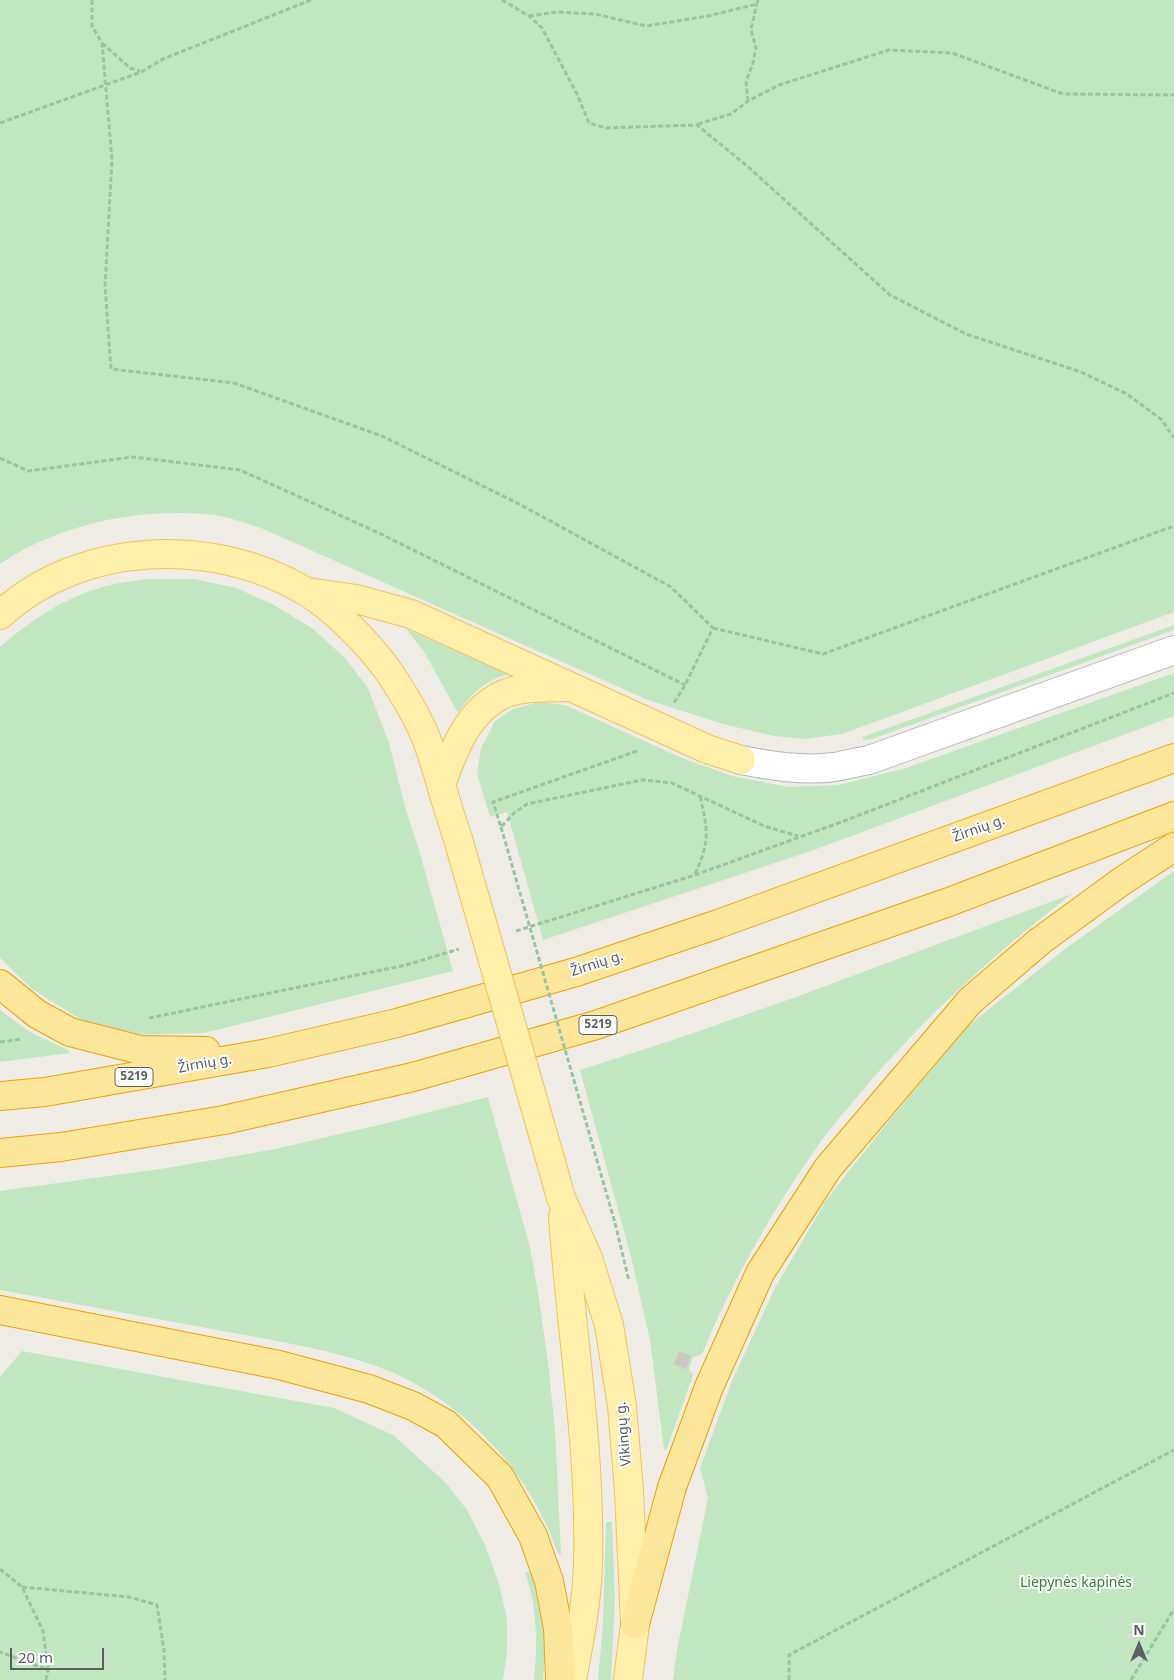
<!DOCTYPE html>
<meta charset="utf-8">
<style>
body{margin:0}
#map{position:relative;width:1174px;height:1680px;overflow:hidden;background:#efece5;font-family:"Noto Sans",sans-serif}
canvas{display:block}
.north{position:absolute;left:1114px;top:1620px;width:50px;height:50px;-webkit-text-stroke:4px #fff;paint-order:stroke;rotate:0deg;font-size:14px;font-weight:700;line-height:20px;text-align:center;color:#5c6065}
.north::after{content:'';display:block;margin:auto;width:18px;height:22px;background:#5c6065;clip-path:polygon(50% 0,100% 100%,50% 72%,0 100%)}
.scale{position:absolute;left:10px;top:1648px;width:94px;height:22px;box-sizing:border-box;border:2px solid #5c6065;border-top:0;padding-left:6px;font-size:15px;line-height:18px;white-space:nowrap;color:#5c6065;-webkit-text-stroke:4px #fff;paint-order:stroke}
</style>
<div id="map">
<canvas width="1174" height="1680"></canvas>
<div class="north">N</div>
<div class="scale">20 m</div>
</div>
<script>
const ctx = document.querySelector('canvas').getContext('2d');
ctx.lineJoin = 'round';
function paint(path, color) {
  ctx.fillStyle = color;
  ctx.fill(path, 'evenodd');
}
function strokePath(path, color, width, dash) {
  ctx.strokeStyle = color;
  ctx.lineWidth = width;
  ctx.lineCap = dash ? 'butt' : 'round';
  ctx.setLineDash(dash || []);
  ctx.stroke(path);
}
function write(font, color, halo, rows, align = 'center') {
  ctx.font = font + ' "Noto Sans",sans-serif';
  ctx.lineWidth = 4;
  ctx.setLineDash([]);
  ctx.textBaseline = 'middle';
  ctx.strokeStyle = halo;
  ctx.fillStyle = color;
  for (const [text, x, y, turn = 0] of rows) {
    ctx.save();
    ctx.translate(x, y);
    ctx.rotate((+turn || 0) * Math.PI / 180);
    ctx.textAlign = isNaN(turn) ? turn : align;
    if (halo) ctx.strokeText(text, 0, 0);
    ctx.fillText(text, 0, 0);
    ctx.restore();
  }
}
const green = new Path2D(`
 M0 0H1174V612L842 734 804 739 774 736 723 724 648 700 261 528C246 523 229 517 213 515 141 507 61 523 0 564Z
 M148 579H194L236 588 272 604 312 628 345 658 368 688 389 743 405 807 419 850 453 971 204 1033 126 1035 80 1019 32 989 0 958V647C32 619 68 595 110 585 122 582 136 581 148 579Z
 M1174 625V630L872 739 863 740V737Z
 M406 629 508 674C483 682 473 692 458 713L423 650Z
 M1174 673V716L811 851 543 940 507 812 490 817 477 774 481 748 495 721 513 709 539 702 565 705 682 758 732 776 789 787 838 785 903 769Z
 M1174 871V1680H673L677 1650 708 1498 700 1468 732 1381 775 1288 826 1200 888 1122 969 1025 1065 949Z
 M1072 894C994 954 920 1021 857 1097 844 1113 829 1129 817 1147 772 1211 733 1279 703 1352L700 1355 693 1357 689 1369 693 1375 666 1451 664 1449 650 1340 632 1261 580 1070 679 1038 796 997Z
 M0 1010 30 1032 68 1050 70 1053 0 1062Z
 M488 1097 530 1247 539 1299 548 1362 555 1430 561 1554H558C529 1468 457 1393 370 1364 320 1347 264 1339 212 1329 141 1316 71 1303 0 1290V1191L167 1168 275 1149 383 1124Z
 M22 1351 334 1408 393 1435 446 1483 467 1510 485 1545 499 1584 507 1619V1651L503 1680H0V1377Z
 M606 1522H612L615 1599 611 1680H598L603 1624Z
 M531 1571C541 1601 547 1648 543 1680H534C538 1645 537 1605 525 1572Z`);
const building = new Path2D(`
 M680 1351 691 1356 686 1369 674 1364Z`);
const path = new Path2D(`
 M92 0V26L102 43 112 160 105 286 111 369 234 383 382 436 521 505 671 587 713 628 685 685 674 703
 M502 0 529 16 542 28 577 94 589 123 606 128 697 125 746 165 890 295 966 334 1081 372 1127 394 1162 420 1174 438
 M529 16 557 12 595 14 646 26 708 16 757 4 758 0
 M102 43 130 68 140 71
 M748 101 746 82 753 63 756 48 751 29 757 4
 M0 123 141 72 163 59 311 0
 M698 124 731 114 748 101 779 85 889 50 952 53 1063 94 1174 95
 M0 458 28 471 133 457 240 470 379 533 685 685
 M713 628 823 654 1174 526
 M637 751 493 802 501 827 514 813 527 804 642 780 672 783 764 826 798 836
 M695 874C710 842 708 830 700 796
 M516 931 695 875 844 821 1174 693
 M149 1018 406 965 459 949
 M0 1042 22 1039
 M615 1223 629 1281
 M0 1569 22 1587 43 1631 48 1670 0 1652
 M22 1587 129 1597 157 1605 164 1650 165 1680
 M46 1680 48 1670
 M789 1680V1655L1174 1450
 M1131 1680 1174 1609`);
const minor = new Path2D(`
 M741 760C772 766 803 771 834 767 846 765 858 762 869 760L1174 650`);
const primary = new Path2D(`
 M308 592 356 599 411 614 707 749 741 760
 M0 615C80 541 213 536 305 591 334 608 370 645 389 672 403 693 417 715 426 738 431 750 434 762 438 774 444 796 451 818 458 839
 M441 785C453 751 468 710 504 694 523 686 546 688 566 687
 M551 1162 561 1198 588 1258 609 1325 622 1406 629 1491 635 1624 628 1680
 M563 1217C571 1332 591 1448 588 1564 587 1603 579 1642 572 1680`);
const trunk = new Path2D(`
 M0 984 37 1014 70 1032 140 1050 206 1051
 M0 1096 45 1092 268 1053 397 1023 576 972 718 924 1174 758
 M0 1153 61 1147 224 1120 413 1077 596 1025 949 902 1174 816
 M0 1310 279 1365 369 1389 413 1406 446 1424 500 1477 533 1536 549 1581 558 1628 560 1680
 M635 1624 672 1487 709 1387 760 1273 828 1168 970 1001 1040 941 1122 881 1174 847`);
const pathBridge = new Path2D(`
 M501 827 615 1223`);
const primaryBridge = new Path2D(`
 M458 839 551 1162`);
const shields = [
 [598,1025,38],
 [134,1077,38]
];
const shieldNames = [
 ["5219",598,1025],
 ["5219",134,1077]
];
const streetNames = [
 ["Žirnių g.",979,829,-20],
 ["Žirnių g.",597,964,-18],
 ["Žirnių g.",205,1064,-10],
 ["Vikingų g.",624,1434,-95]
];
const parkNames = [
 ["Liepynės kapinės",1076,1583]
];
paint(green, '#c2e6c1');
paint(building, '#cac7c2');
strokePath(building, '#d3cec3', 1);
strokePath(minor, '#b5b7bb', 30);
strokePath(primary, '#f0c45d', 30);
strokePath(trunk, '#f0a203', 30);
strokePath(path, '#99c5a5', 3, [5, 2.5]);
strokePath(minor, '#fff', 28);
strokePath(primary, '#feefaa', 28);
strokePath(trunk, '#fce69c', 28);
strokePath(primaryBridge, '#f0c45d', 30, []);
strokePath(pathBridge, '#99c5a5', 3, [5, 2.5]);
strokePath(primaryBridge, '#feefaa', 28);
for (const [x, y, w] of shields) {
  const box = new Path2D();
  box.roundRect(x - w / 2, y - 9.5, w, 19, 4);
  ctx.fillStyle = '#fff';
  ctx.fill(box);
  strokePath(box, '#5c6065', 1);
}
write('bold 12px', '#5c6065', null, shieldNames);
write('14px', '#5c6065', '#fff', streetNames);
write('14px', '#358338', '#fff', parkNames);
</script>
